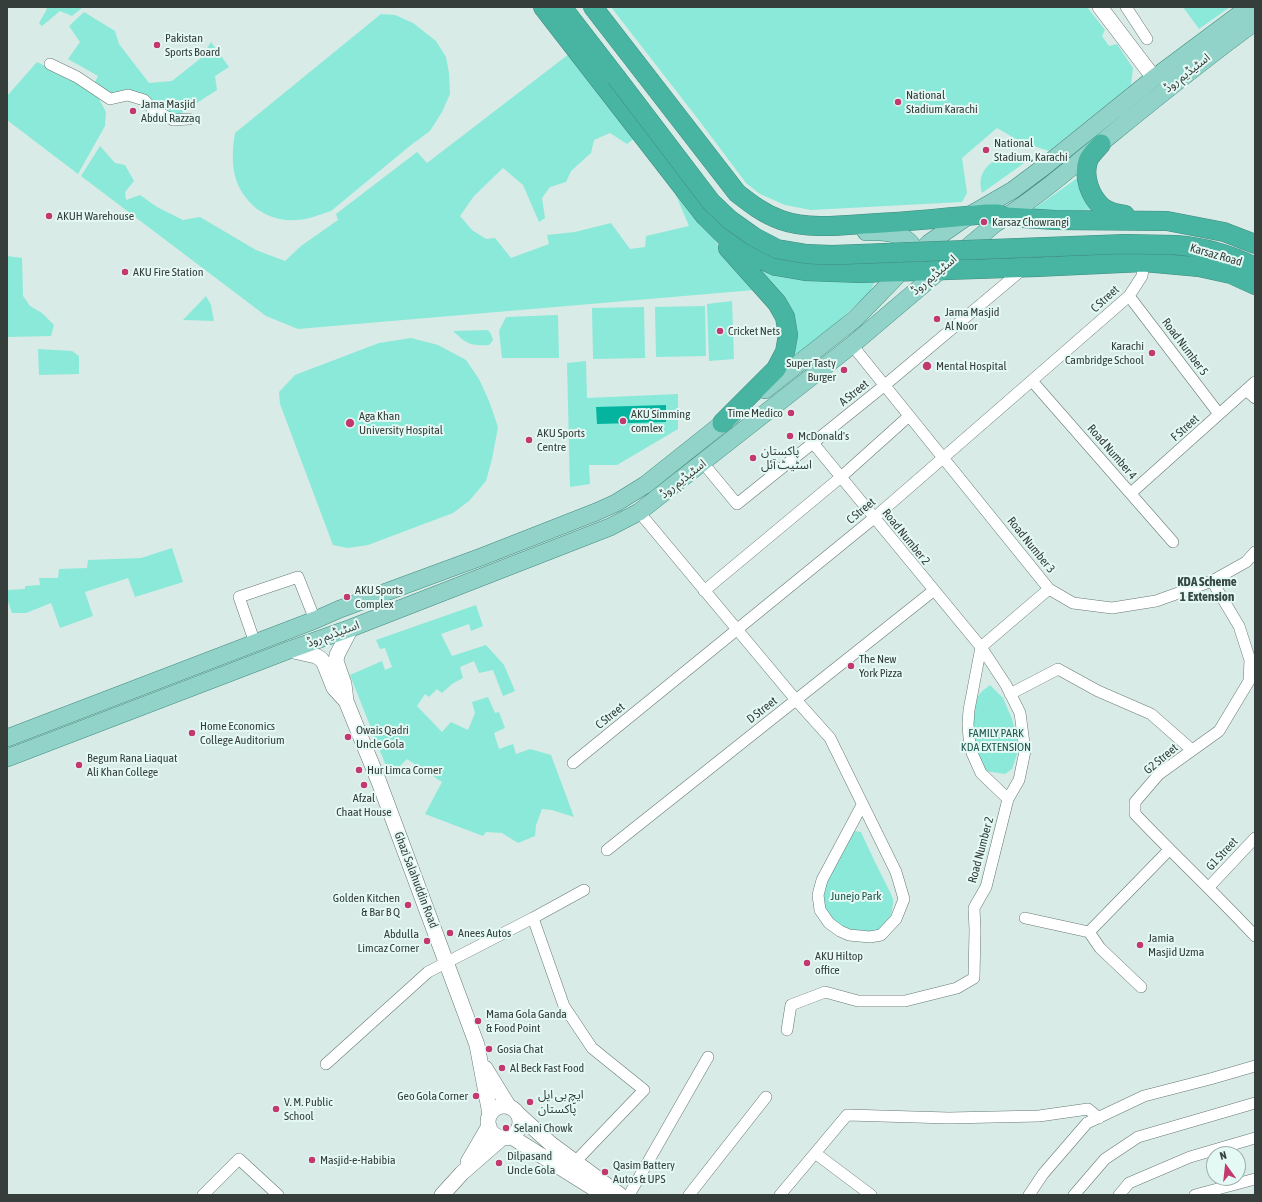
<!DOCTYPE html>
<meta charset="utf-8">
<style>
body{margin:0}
#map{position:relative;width:1262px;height:1202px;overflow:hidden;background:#d8ebe7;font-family:"Asap Condensed",sans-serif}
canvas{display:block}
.frame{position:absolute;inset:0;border:8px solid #363e3c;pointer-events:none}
.north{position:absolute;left:1206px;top:1146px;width:40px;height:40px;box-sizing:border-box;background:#e5f9f4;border:1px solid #9faeaa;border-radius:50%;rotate:345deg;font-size:11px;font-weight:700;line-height:16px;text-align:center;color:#363e3c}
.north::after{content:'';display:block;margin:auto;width:14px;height:18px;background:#c2386f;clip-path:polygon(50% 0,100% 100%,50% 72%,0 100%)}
</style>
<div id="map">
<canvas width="1262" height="1202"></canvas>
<div class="frame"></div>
<div class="north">N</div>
</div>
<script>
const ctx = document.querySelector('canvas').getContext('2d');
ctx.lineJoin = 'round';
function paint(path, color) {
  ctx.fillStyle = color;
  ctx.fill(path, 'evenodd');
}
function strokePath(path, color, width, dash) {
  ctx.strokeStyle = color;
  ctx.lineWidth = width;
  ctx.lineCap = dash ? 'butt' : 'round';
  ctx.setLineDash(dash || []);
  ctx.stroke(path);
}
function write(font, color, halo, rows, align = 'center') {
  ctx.font = font + ' "Asap Condensed","Noto Sans Arabic",sans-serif';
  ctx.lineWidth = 4;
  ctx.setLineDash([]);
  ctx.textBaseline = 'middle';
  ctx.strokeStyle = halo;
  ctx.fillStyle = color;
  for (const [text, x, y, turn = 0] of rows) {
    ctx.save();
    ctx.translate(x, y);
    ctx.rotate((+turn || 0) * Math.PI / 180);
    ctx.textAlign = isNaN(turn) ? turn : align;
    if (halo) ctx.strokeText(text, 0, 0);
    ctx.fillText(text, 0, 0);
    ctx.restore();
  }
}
const green = new Path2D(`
 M45 7H81L82 8 72 16 60 11 42 26 39 23 47 9Z
 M611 7H1087L1105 30 1102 36 1109 46 1117 44 1133 68 1131 85 1049 151 1021 142 997 128 962 158 967 193 962 202 811 210 785 205 760 194 746 183 698 119Z
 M1183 7H1230L1199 29Z
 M84 12 115 31 119 44 149 83 172 81 201 58 211 42 229 67 215 76 217 90 178 115 161 112 150 99 110 95 94 84 98 76 68 59 80 42 69 26Z
 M381 14 395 15 413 23 436 41 446 57 449 73 450 94 442 112 430 131 411 145 331 211C319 215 307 220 295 220 282 221 268 217 257 209 232 188 230 164 235 133Z
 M569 54 635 138 627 144 610 133 594 140 591 153 571 171 566 182 550 187 542 198 545 218 539 222 523 185 503 168 474 196 460 216 472 230 486 239 495 238 511 258 549 244 547 235 575 232 611 223 630 249 645 247 646 236 689 226 672 186 754 290 298 329 266 316 81 176 100 146 115 163 125 165 134 181 125 192 126 200 140 195 157 207 183 220 200 217 256 250 285 261 301 246 338 220 336 214 417 152 427 163Z
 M37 62 74 81 98 97 106 112 105 126 78 174 7 120V96Z
 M1015 154 1022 157 1027 161 982 193C975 169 994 157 1015 154Z
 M1080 178 1098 209 1028 213 1076 179Z
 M7 256 22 258 23 296 30 306 42 313 54 325 51 336 7 337Z
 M758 266 790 278 811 281 874 274 877 277 870 292 802 355H797L793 352 777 291Z
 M206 296 211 305 214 321 183 320Z
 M732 301 734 359 709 361 707 304Z
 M705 306 706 356 656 357 655 307Z
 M644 307 645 358 593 359 592 308Z
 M558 315 559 358H502L499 331 506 317Z
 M488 330 491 334 493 340 489 345C470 346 467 344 453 331Z
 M411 338 438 345 466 360 479 379 489 401 498 427 492 459 486 481 469 501 453 513 368 545 348 548 333 545 280 404 279 392 295 375 379 343Z
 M38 349 72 351 79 356V374L39 375Z
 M586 361 587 398 678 394V429L617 465H589L590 484 570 487 567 363Z
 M172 548 183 582 135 597 128 578 85 592 93 616 60 628 51 603 26 613H12L7 599V590L25 589V586L40 585 39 578H58L59 569 87 568 88 560 141 558Z
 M476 605 483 626 471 631 469 624 441 634 452 656 486 645 504 665 515 691 503 696 493 670 479 673 474 661 460 667 463 678 452 684 442 693 437 689 429 697 425 694 417 706 442 732 451 722 468 730 475 713 472 702 488 697 495 713 499 712 505 728 494 733 499 749 513 744 516 754 530 749 551 755 574 817 552 810 542 809 536 825 535 836 518 843 502 833 486 832 483 836 425 814 442 782 407 759 390 776 350 675 382 661 385 670 392 667 385 648 380 649 376 640Z
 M990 685 1003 698 1012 719 1017 737V754L1012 769 1005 774 986 771C983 766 980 762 978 757 972 743 970 712 977 698 980 692 985 689 990 685Z
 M854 831 861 832C869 849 877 867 886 884 888 889 893 896 893 901 894 903 892 907 892 910 886 950 820 931 823 893 824 884 830 873 834 865 840 853 845 840 854 831Z`);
const water = new Path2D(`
 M666 405V422L597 424 596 407Z`);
const street = new Path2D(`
 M1126 7 1147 39
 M50 64 77 77 110 99 128 95 144 100 153 109 173 120 189 119
 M1129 296 1219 414
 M852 345 1049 589 1073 603 1112 608 1156 601 1212 581 1246 562 1255 552
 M1032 381 1173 542
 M1246 390 1255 398
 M703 463 737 504 885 385 1023 269
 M1131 493 1255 382
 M639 512 796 700 830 738 896 872 904 899 896 919 881 935 870 937 849 935 840 931 829 923 820 910 818 895 822 880 862 805
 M1212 581 1239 626 1250 660 1249 681 1219 731 1159 774 1135 802V814C1174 855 1216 894 1255 936
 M704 591 841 477 909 416
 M255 643 239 597 298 577 315 620
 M1010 694 1058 669 1098 691 1151 714 1192 750
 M573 763 874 518 1129 296 1142 276 1144 262
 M1008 799 981 773 972 753 969 738 968 724 969 710 981 647 1049 589
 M607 850 933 591
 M1209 887 1255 838
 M533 918 564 1006 592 1048 644 1090 575 1162
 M1025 918 1089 932
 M1141 987 1100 948 1089 932 1169 850
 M787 1030 791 1005 825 992 858 1001H905L957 988 974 978 975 930 974 908 986 887 1008 799 1019 780 1025 751 1020 713 1006 685 981 647 813 443
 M326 1064 428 972 533 918 584 890
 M815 1153 871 1195
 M203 1195 239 1159 278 1195
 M629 1195 708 1057
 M689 1195 766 1097
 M780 1195 847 1115 949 1118 1039 1116 1088 1109 1099 1118
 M1029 1195 1043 1174 1087 1123 1144 1096 1210 1079 1255 1066
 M1074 1195 1105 1159 1138 1137 1255 1103
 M1119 1195 1129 1183 1190 1157 1255 1138
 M1195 1195 1255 1179`);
const secondary = new Path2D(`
 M1100 7 1154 78
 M351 628 337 655 336 661 344 684 346 701 379 782 477 1045 490 1114
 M289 650 316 656 321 659 324 663 334 688 346 701
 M485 1068 509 1107
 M488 1122a16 16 0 1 1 32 0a16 16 0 1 1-32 0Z
 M518 1114 551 1144 620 1195
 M510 1136 593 1188 602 1195
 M468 1162 489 1126
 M442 1195 462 1173 502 1138`);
const primary = new Path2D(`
 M866 232C889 231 920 234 915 264
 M765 390 855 319 929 243 968 216 1013 190 1045 166 1154 78 1249 7
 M7 738 315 620 340 609 481 557 596 512 616 503 645 485 733 415
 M7 758 289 650 351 628 610 527 639 512 852 345 996 223C1035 199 1072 167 1107 138 1156 98 1204 59 1255 22`);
const highway = new Path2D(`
 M543 7 705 216 725 236 749 254 776 266 805 271 860 273 1037 267 1144 262 1199 267 1231 274 1255 285
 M562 7 616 77
 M593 7 737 193C751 204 764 214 781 220 806 229 837 226 863 224 904 222 945 218 986 214H998L1007 217 1055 220 1167 221 1224 232 1255 244
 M1101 144C1097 149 1090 155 1088 161 1083 177 1090 196 1102 207 1108 212 1118 214 1125 215
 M1176 245C1203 247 1231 255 1255 267
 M722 423 776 369 785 352 788 335 785 317 777 303 728 248`);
const highwayBridge = new Path2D(`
 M616 77 711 202 730 220 754 237 777 249 807 254 832 255 1125 244 1176 245`);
const markers = [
 [157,45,4,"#c2386f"],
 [898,102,4,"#c2386f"],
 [133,111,4,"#c2386f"],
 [986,150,4,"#c2386f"],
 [49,216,4,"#c2386f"],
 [984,222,4,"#c2386f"],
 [125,272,4,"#c2386f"],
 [937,319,4,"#c2386f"],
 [720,331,4,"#c2386f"],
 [1152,353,4,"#c2386f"],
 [927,366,5,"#c2386f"],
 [844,370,4,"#c2386f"],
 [791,413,4,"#c2386f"],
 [623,421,4,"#c2386f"],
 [350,423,5,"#c2386f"],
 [790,436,4,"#c2386f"],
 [529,440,4,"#c2386f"],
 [753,458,4,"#c2386f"],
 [347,597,4,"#c2386f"],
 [851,666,4,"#c2386f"],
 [192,733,4,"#c2386f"],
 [348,737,4,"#c2386f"],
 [79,765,4,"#c2386f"],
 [359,770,4,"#c2386f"],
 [364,785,4,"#c2386f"],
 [408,905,4,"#c2386f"],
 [450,933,4,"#c2386f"],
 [427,941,4,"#c2386f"],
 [1140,945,4,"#c2386f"],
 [807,963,4,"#c2386f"],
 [478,1021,4,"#c2386f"],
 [489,1049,4,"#c2386f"],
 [502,1068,4,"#c2386f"],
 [476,1096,4,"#c2386f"],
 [530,1102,4,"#c2386f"],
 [276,1109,4,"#c2386f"],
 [506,1128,4,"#c2386f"],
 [312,1160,4,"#c2386f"],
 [499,1163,4,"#c2386f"],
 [605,1172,4,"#c2386f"]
];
const poiNames = [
 ["Pakistan",165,38],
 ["Sports Board",165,52],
 ["National",906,95],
 ["Stadium Karachi",906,109],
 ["Jama Masjid",141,104],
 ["Abdul Razzaq",141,118],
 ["National",994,143],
 ["Stadium, Karachi",994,157],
 ["AKUH Warehouse",57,216],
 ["Karsaz Chowrangi",992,222],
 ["AKU Fire Station",133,272],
 ["Jama Masjid",945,312],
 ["Al Noor",945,326],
 ["Cricket Nets",728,331],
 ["Karachi",1144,346,"right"],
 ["Cambridge School",1144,360,"right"],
 ["Super Tasty",836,363,"right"],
 ["Burger",836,377,"right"],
 ["Mental Hospital",936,366],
 ["Time Medico",783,413,"right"],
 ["AKU Simming",631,414],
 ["comlex",631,428],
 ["Aga Khan",359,416],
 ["University Hospital",359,430],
 ["AKU Sports",537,433],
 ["Centre",537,447],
 ["McDonald's",798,436],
 ["پاکستان",761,451],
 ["اسٹیٹ آئل",761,465],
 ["AKU Sports",355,590],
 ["Complex",355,604],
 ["The New",859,659],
 ["York Pizza",859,673],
 ["Home Economics",200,726],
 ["College Auditorium",200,740],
 ["Owais Qadri",356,730],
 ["Uncle Gola",356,744],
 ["Begum Rana Liaquat",87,758],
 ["Ali Khan College",87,772],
 ["Hur Limca Corner",367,770],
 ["Afzal",364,798,"center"],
 ["Chaat House",364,812,"center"],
 ["Golden Kitchen",400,898,"right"],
 ["& Bar B Q",400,912,"right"],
 ["Anees Autos",458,933],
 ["Abdulla",419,934,"right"],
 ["Limcaz Corner",419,948,"right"],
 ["Jamia",1148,938],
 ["Masjid Uzma",1148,952],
 ["AKU Hiltop",815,956],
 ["office",815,970],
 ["Mama Gola Ganda",486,1014],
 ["& Food Point",486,1028],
 ["Gosia Chat",497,1049],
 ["Al Beck Fast Food",510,1068],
 ["ایچ بی ایل",538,1095],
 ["پاکستان",538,1109],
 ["Geo Gola Corner",468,1096,"right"],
 ["V. M. Public",284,1102],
 ["School",284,1116],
 ["Selani Chowk",514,1128],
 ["Dilpasand",507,1156],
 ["Uncle Gola",507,1170],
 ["Masjid-e-Habibia",320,1160],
 ["Qasim Battery",613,1165],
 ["Autos & UPS",613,1179]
];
const streetNames = [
 ["اسٹیڈیم روڈ",1187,73,-38],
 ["Karsaz Road",1216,255,16],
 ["اسٹیڈیم روڈ",934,275,-40],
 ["C Street",1105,299,-42],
 ["Road Number 5",1185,347,53],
 ["A Street",854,393,-39],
 ["F Street",1185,428,-42],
 ["Road Number 4",1112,452,49],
 ["اسٹیڈیم روڈ",683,479,-38],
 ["C Street",861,511,-40],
 ["Road Number 2",906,537,51],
 ["Road Number 3",1031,545,51],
 ["اسٹیڈیم روڈ",333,634,-20],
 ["D Street",762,710,-38],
 ["C Street",610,716,-39],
 ["G2 Street",1161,759,-40],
 ["Road Number 2",981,850,-75],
 ["G1 Street",1222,854,-47],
 ["Ghazi Salahuddin Road",416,880,69]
];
const parkNames = [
 ["FAMILY PARK",996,733],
 ["KDA EXTENSION",996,747],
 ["Junejo Park",856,896]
];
const neighbourhoodNames = [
 ["KDA Scheme",1207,582],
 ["1 Extension",1207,597]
];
paint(green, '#8ae9d8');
paint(water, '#05b49f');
strokePath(street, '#677975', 12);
strokePath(secondary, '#677975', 16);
strokePath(primary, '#428b7f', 18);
strokePath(highway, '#428b7f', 20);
strokePath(street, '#fff', 11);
strokePath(secondary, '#fff', 15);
strokePath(primary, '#91d3c8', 17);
strokePath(highway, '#48b5a3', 19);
strokePath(highwayBridge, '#428b7f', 20, []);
strokePath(highwayBridge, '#48b5a3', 19);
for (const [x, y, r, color] of markers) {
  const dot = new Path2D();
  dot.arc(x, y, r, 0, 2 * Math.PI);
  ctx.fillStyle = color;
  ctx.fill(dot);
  strokePath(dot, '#e5f9f4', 1.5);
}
write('12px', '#363e3c', '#e5f9f4', poiNames, 'left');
write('12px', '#363e3c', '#e5f9f4', streetNames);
write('12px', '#215a50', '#e5f9f4', parkNames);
write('bold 13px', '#374743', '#e5f9f4', neighbourhoodNames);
</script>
